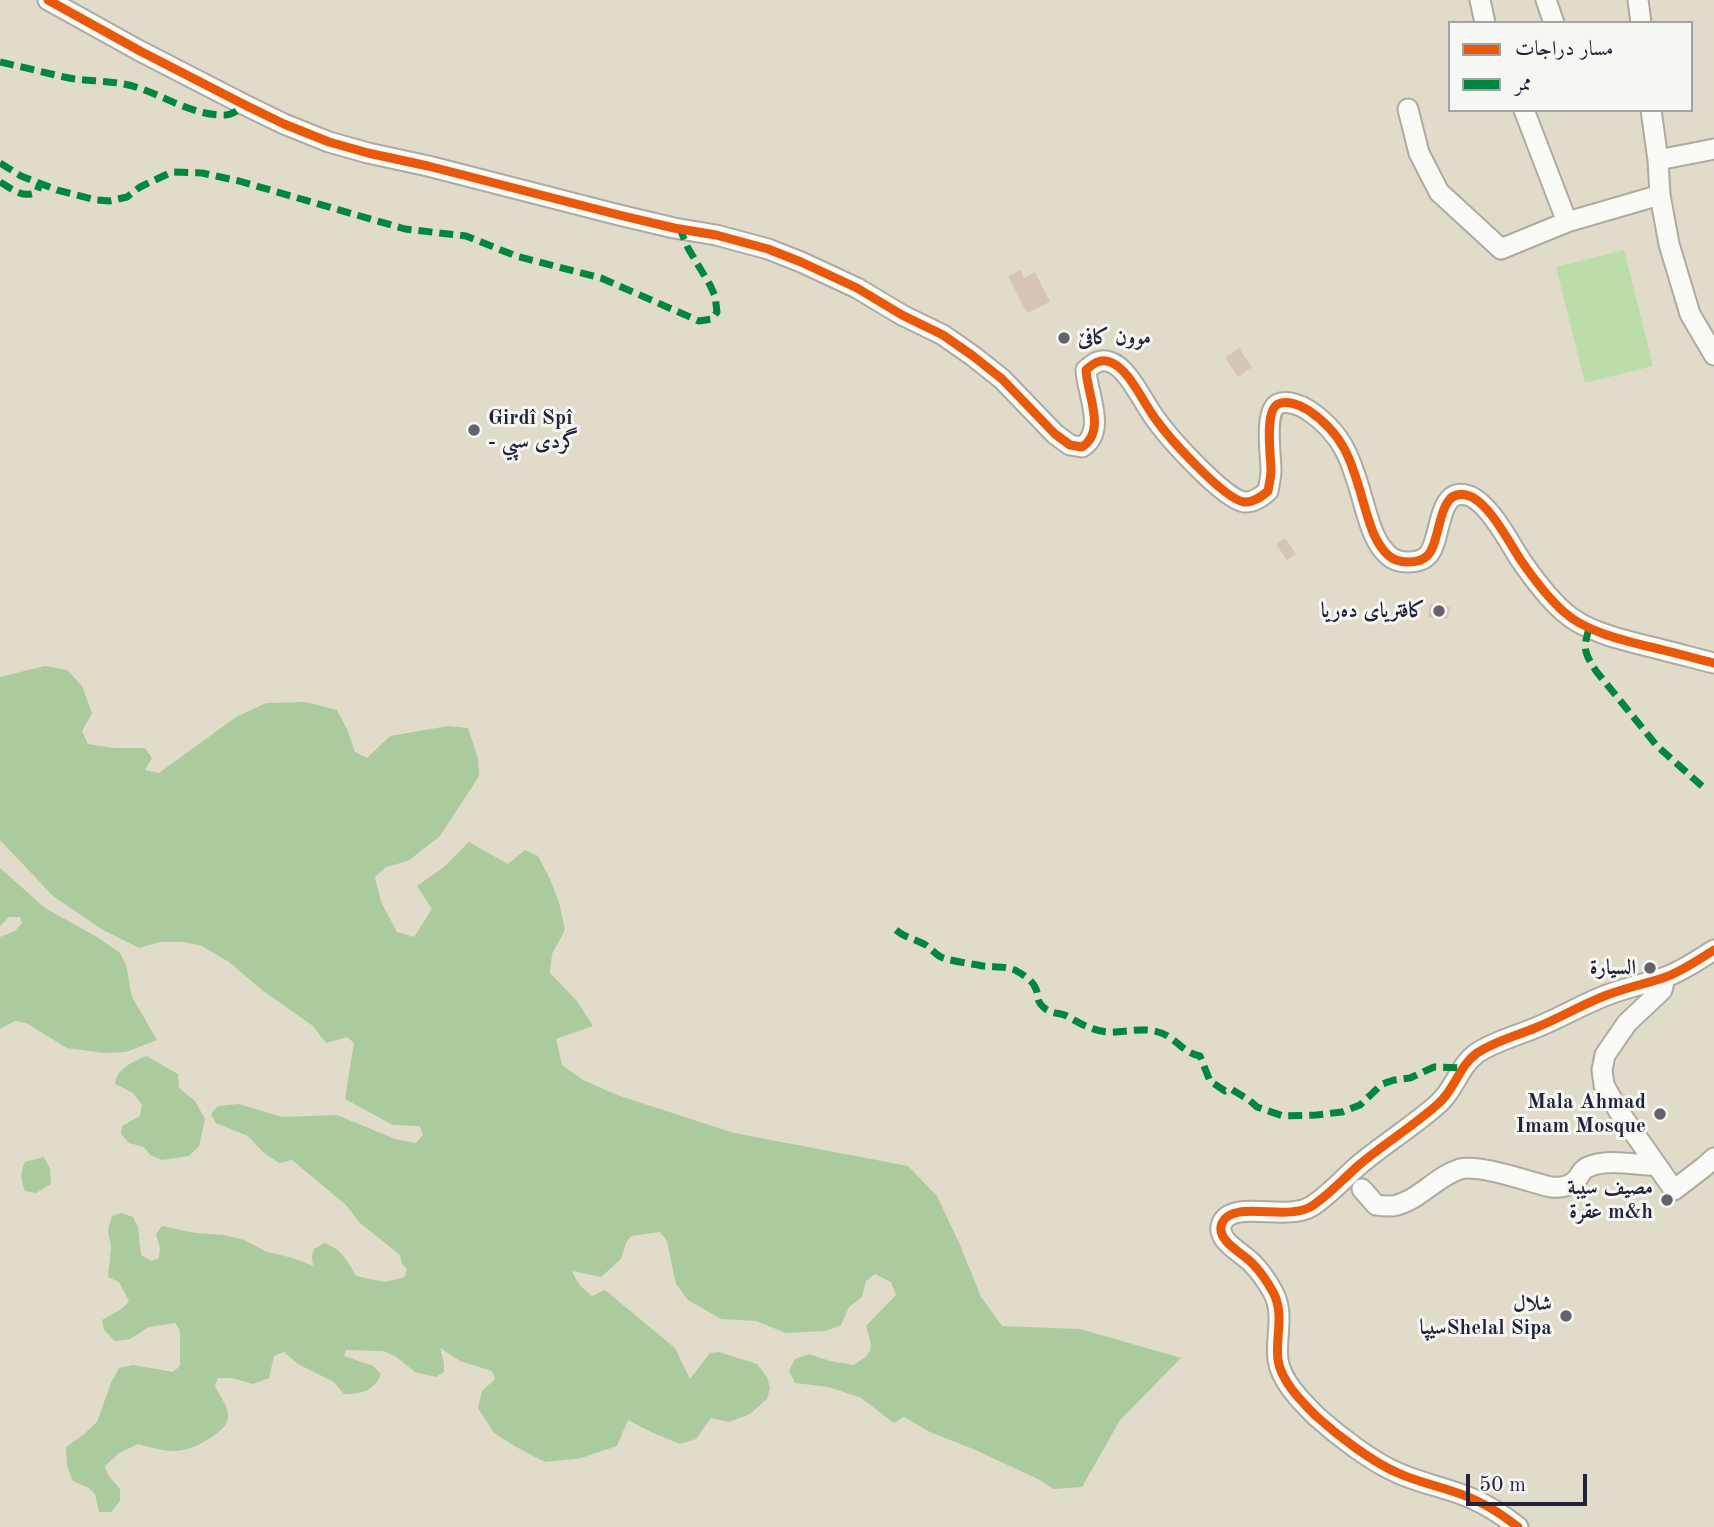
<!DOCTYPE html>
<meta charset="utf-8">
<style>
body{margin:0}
#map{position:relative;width:1714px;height:1527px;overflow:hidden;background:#e0dcc9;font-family:"Old Standard TT",Amiri,serif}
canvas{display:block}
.legend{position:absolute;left:1448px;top:21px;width:245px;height:91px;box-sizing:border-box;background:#f6f6f2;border:2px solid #a1a1a9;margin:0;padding:9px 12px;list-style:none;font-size:21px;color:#22223b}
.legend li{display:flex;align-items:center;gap:14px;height:35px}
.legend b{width:35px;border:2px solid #a1a1a9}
.scale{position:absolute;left:1466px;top:1474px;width:121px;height:32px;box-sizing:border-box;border:4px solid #22223b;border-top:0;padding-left:9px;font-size:21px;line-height:24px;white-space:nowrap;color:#22223b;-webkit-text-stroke:5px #f6f6f2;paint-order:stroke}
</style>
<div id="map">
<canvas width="1714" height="1527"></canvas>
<ul class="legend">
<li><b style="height:9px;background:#e8590c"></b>مسار دراجات</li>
<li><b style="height:9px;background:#00873e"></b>ممر</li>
</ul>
<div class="scale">50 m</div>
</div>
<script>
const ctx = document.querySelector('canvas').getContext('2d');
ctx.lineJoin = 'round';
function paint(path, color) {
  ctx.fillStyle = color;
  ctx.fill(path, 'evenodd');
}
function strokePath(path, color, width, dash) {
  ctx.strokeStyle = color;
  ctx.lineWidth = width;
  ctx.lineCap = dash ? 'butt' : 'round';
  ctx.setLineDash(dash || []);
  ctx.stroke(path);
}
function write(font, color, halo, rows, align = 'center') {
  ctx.font = font + ' "Old Standard TT",Amiri,serif';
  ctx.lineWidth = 6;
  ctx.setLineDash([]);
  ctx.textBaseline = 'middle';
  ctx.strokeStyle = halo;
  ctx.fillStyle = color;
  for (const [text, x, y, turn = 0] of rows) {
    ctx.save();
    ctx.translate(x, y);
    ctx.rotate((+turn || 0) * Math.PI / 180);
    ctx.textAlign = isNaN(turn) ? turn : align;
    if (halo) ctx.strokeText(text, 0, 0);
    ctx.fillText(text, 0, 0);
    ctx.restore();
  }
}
const green = new Path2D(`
 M1624 250 1653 366 1585 383 1556 267Z`);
const forest = new Path2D(`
 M45 666 67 670 82 686 92 713 82 731 88 744 114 748H145L152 758 145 770 159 773 236 717 266 703 306 702 337 710 347 729 355 752 367 758 390 736 448 726 468 728 478 759 479 776 440 836 408 861 386 867 375 877 381 902 397 932 414 937 432 909 417 886 444 867 469 842 508 864 525 850 538 856 549 877 559 902 565 930 552 954 550 973 577 1001 593 1026 556 1039 562 1065 583 1080 617 1095 734 1133 908 1166 937 1196 960 1245 981 1297 1002 1326 1080 1329 1181 1358 1120 1420 1082 1487 1054 1489 1038 1479 973 1449 930 1432 904 1417 894 1423 861 1398 829 1387 795 1383 789 1371 795 1359 809 1354 830 1361 854 1365C875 1351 873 1349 866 1326L896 1295 891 1282 875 1274 866 1281 862 1297 849 1307 841 1325 825 1331 786 1333 756 1321 721 1319 688 1300 676 1284 667 1241 660 1232 631 1236 626 1243 621 1259 601 1277 572 1271C576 1282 583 1289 592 1296L605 1290 675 1348 690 1379 710 1353 719 1352 757 1364 767 1377 770 1388 767 1399 750 1414 729 1422 711 1418 696 1439 680 1444 651 1432 628 1420 617 1446 581 1458 545 1462 518 1448 494 1433 478 1408 482 1391 495 1379 492 1371 460 1361 440 1348 444 1363V1372L436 1377 415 1372 395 1356 383 1351 346 1350 344 1356 373 1366 381 1374C374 1391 362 1394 344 1394L334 1382 298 1364 284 1352 274 1356 269 1378 253 1384 232 1378H218L215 1386C219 1395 229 1407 228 1416 228 1424 222 1429 216 1434 186 1455 172 1454 138 1444L119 1453 105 1466 108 1475 120 1489V1501L111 1512H99L95 1494 89 1488 73 1481 67 1466 66 1447 83 1435 97 1422 111 1383 119 1368 133 1365 173 1372 180 1366V1330L175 1323 149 1327 130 1339 115 1341 104 1330 102 1320C112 1314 123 1310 129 1301L119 1282 108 1277 111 1247 108 1230 112 1216 121 1213 133 1217 138 1227 141 1255 151 1261 159 1258 160 1248 156 1234 162 1226 195 1233 223 1235 244 1240 267 1252 293 1258 313 1266 312 1256 314 1249 324 1243C343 1250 346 1259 356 1276L385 1282 405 1277 407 1269 402 1264 400 1255 360 1223 346 1205 292 1160 279 1163 264 1153 248 1136 216 1123 211 1114 218 1106 239 1104 282 1117 337 1115 395 1139 416 1143 423 1135 420 1126 393 1125 345 1099 354 1043 347 1037 326 1043 313 1026 262 990 229 962 202 946 184 942H160L139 948 103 930 53 896 0 840V677Z
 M0 868 45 908 97 937 120 953 126 965 132 997 157 1040 126 1052 104 1053 67 1048 26 1023 15 1021 0 1029V937L15 931 22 923 20 917H9L0 926Z
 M146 1056 178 1074 179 1088 195 1101 205 1119 199 1146 189 1156 162 1160 150 1155 144 1147 129 1143 121 1134 122 1126 140 1116 142 1105 133 1093 115 1084C117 1068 133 1062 146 1056Z
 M44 1157 50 1169 51 1184 36 1193 25 1191C20 1179 20 1174 25 1162Z`);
const building = new Path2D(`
 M1020 270 1024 278 1035 272 1050 302 1027 313 1008 276Z
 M1239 348 1252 367 1238 377 1225 358Z
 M1285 538 1296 554 1287 560 1276 544Z
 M1430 604 1450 607 1448 619 1428 617Z`);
const street = new Path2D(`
 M48 0 140 51 245 105 284 124 329 142 368 153 428 166 619 215 674 228 716 235 768 249 801 262 857 288 902 315 943 335 973 356 1002 379 1055 434 1070 445 1082 447C1107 431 1087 394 1086 370 1093 364 1100 358 1110 362 1129 368 1144 405 1157 421 1170 439 1224 499 1244 502 1253 503 1261 497 1268 491 1269 485 1271 477 1271 470 1271 457 1264 411 1278 404 1287 400 1300 405 1308 410 1347 436 1353 467 1365 508 1370 525 1375 543 1388 555 1393 560 1401 562 1408 562 1414 562 1422 561 1427 556 1442 543 1436 488 1466 495 1487 499 1509 542 1520 559 1533 578 1547 597 1564 612 1588 634 1632 642 1663 650 1680 654 1697 659 1714 663
 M1480 0 1485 23
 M1546 0 1554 23
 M1638 0 1641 23
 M1408 109 1419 153 1439 192 1501 249 1567 222 1660 195
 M1524 110 1567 222
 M1651 110 1658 160 1660 195 1669 244 1690 314 1714 355
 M1658 160 1714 149
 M1665 977 1662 990 1627 1023 1605 1055 1602 1070 1604 1085 1618 1110 1674 1190 1704 1167 1714 1158
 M1362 1189 1376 1205C1381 1206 1388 1206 1393 1206 1419 1201 1435 1177 1460 1169 1480 1164 1529 1182 1551 1187 1561 1188 1570 1187 1577 1179 1581 1174 1582 1169 1588 1167 1606 1159 1637 1164 1656 1166
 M1518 1527C1504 1516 1489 1506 1473 1499 1449 1488 1422 1484 1398 1473 1372 1462 1337 1435 1316 1416 1301 1401 1281 1381 1278 1360 1275 1337 1285 1314 1273 1292 1267 1281 1260 1271 1251 1262 1241 1252 1215 1240 1222 1223 1233 1199 1287 1222 1312 1206 1329 1195 1344 1178 1359 1165 1385 1143 1415 1125 1439 1103 1455 1089 1459 1066 1477 1053 1495 1041 1516 1036 1535 1028 1560 1018 1583 1004 1607 995 1625 988 1644 984 1663 978 1681 972 1698 960 1714 950`);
const quiet = new Path2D(`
 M0 62C23 67 46 73 69 78 92 82 116 80 139 88 166 97 191 114 221 115 231 116 237 111 245 105
 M0 163 21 176 57 190 96 200 109 201 127 197 140 187 172 172 202 173 239 181 405 229 466 236 516 256 601 278 699 321 712 319 717 312 715 296 710 285 688 248 680 229
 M0 182C12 189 23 199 37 192L40 183
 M1589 628C1583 650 1584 652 1596 671L1657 746 1703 787
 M896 930C904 937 914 939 924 944 931 948 935 954 941 957 946 960 971 964 978 965 991 968 1002 965 1015 970 1022 974 1032 980 1035 987 1040 996 1034 1001 1047 1010 1054 1014 1061 1013 1067 1016 1081 1024 1094 1032 1111 1032 1125 1032 1140 1028 1154 1031 1176 1035 1180 1052 1200 1056L1210 1081 1225 1091 1231 1089 1249 1100 1257 1107 1283 1116 1316 1115 1342 1112 1360 1105 1382 1084 1394 1080 1410 1078 1434 1067 1462 1068`);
const cycleway = new Path2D(`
 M48 0 140 51 245 105 284 124 329 142 368 153 428 166 619 215 674 228 716 235 768 249 801 262 857 288 902 315 943 335 973 356 1002 379 1055 434 1070 445 1082 447C1107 431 1087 394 1086 370 1093 364 1100 358 1110 362 1129 368 1144 405 1157 421 1170 439 1224 499 1244 502 1253 503 1261 497 1268 491 1269 485 1271 477 1271 470 1271 457 1264 411 1278 404 1287 400 1300 405 1308 410 1347 436 1353 467 1365 508 1370 525 1375 543 1388 555 1393 560 1401 562 1408 562 1414 562 1422 561 1427 556 1442 543 1436 488 1466 495 1487 499 1509 542 1520 559 1533 578 1547 597 1564 612 1588 634 1632 642 1663 650 1680 654 1697 659 1714 663
 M1518 1527C1504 1516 1489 1506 1473 1499 1449 1488 1422 1484 1398 1473 1372 1462 1337 1435 1316 1416 1301 1401 1281 1381 1278 1360 1275 1337 1285 1314 1273 1292 1267 1281 1260 1271 1251 1262 1241 1252 1215 1240 1222 1223 1233 1199 1287 1222 1312 1206 1329 1195 1344 1178 1359 1165 1385 1143 1415 1125 1439 1103 1455 1089 1459 1066 1477 1053 1495 1041 1516 1036 1535 1028 1560 1018 1583 1004 1607 995 1625 988 1644 984 1663 978 1681 972 1698 960 1714 950`);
const markers = [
 [1064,338,7,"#64636d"],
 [474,430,7,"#64636d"],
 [1439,611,7,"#64636d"],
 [1650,968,7,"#64636d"],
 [1660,1114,7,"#64636d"],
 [1667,1200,7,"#64636d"],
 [1566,1316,7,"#64636d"]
];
const poiNames = [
 ["موون کافێ",1078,338,"left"],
 ["Girdî Spî",488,418,"left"],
 ["- گردی سپي",488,442,"left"],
 ["کافتریای دەریا",1425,611],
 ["السيارة",1636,968],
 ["Mala Ahmad",1646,1102],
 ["Imam Mosque",1646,1126],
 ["مصيف سيبة",1653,1188],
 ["عقرة m&h",1653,1212],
 ["شلال",1552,1304],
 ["سیپاShelal Sipa",1552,1328]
];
paint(green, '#bcdcaa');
paint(forest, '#abca9e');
paint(building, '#d6c4b9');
strokePath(street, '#adaaa1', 23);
strokePath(street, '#fafaf7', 19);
strokePath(quiet, '#00873e', 7, [14, 7]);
strokePath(cycleway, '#e8590c', 9);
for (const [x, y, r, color] of markers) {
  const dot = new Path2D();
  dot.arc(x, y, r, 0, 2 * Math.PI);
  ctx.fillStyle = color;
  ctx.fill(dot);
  strokePath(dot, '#f6f6f2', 2.5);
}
write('bold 21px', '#22223b', '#f6f6f2', poiNames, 'right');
</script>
